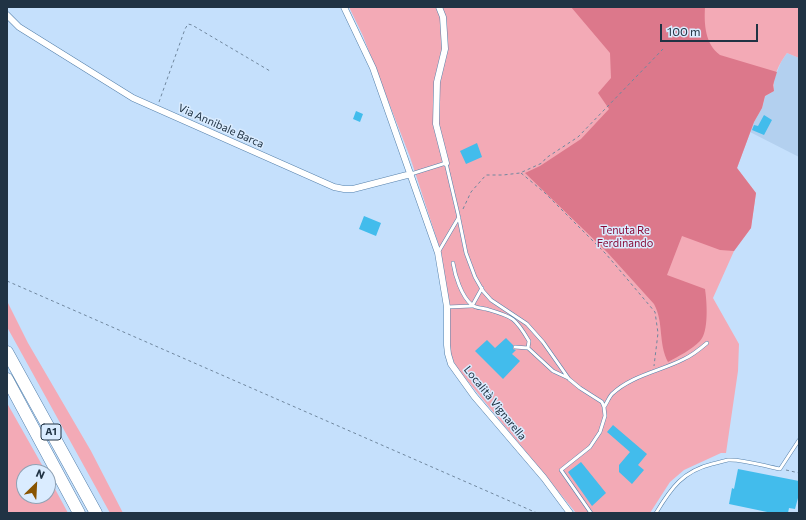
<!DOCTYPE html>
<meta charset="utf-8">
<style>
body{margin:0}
#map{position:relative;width:806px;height:520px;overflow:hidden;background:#c5e0fc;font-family:Commissioner,sans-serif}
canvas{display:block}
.frame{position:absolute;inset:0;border:8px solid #203344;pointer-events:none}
.north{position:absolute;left:16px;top:464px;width:40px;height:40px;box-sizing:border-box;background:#daecff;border:1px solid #90a2b4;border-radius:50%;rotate:24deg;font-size:11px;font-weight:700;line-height:16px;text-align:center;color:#203344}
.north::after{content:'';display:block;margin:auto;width:14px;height:18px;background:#895401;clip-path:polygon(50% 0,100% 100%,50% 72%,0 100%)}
.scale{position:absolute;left:660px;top:24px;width:98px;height:18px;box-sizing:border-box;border:2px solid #203344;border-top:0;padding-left:5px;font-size:12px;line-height:14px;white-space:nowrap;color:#203344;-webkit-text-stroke:3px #daecff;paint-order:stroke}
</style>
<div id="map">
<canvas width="806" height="520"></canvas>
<div class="frame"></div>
<div class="north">N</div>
<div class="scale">100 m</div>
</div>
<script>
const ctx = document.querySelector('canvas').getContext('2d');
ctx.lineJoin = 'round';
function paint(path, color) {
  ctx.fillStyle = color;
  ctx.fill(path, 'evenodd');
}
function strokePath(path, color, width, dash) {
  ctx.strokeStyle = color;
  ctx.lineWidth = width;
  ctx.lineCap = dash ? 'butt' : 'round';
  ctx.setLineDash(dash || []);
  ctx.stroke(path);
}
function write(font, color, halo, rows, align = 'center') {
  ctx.font = font + ' Commissioner,sans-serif';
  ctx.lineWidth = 3;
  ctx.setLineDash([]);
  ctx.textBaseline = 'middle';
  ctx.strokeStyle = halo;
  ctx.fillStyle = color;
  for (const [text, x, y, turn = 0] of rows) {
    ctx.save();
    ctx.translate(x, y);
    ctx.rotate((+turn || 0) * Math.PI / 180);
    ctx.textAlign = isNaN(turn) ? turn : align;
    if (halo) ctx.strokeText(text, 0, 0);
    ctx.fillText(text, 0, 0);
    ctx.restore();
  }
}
const built = new Path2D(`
 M787 53 799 58V157L750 132 754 122 762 108 765 96 774 91 773 85 775 77 781 62Z`);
const green = new Path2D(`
 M349 7H799V58L787 53C779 64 772 77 774 91L765 96 762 108 754 122 737 168 756 193 751 228 734 251 713 298 739 344 738 371 726 453H721L684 470 670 482 650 513H576L457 368 450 354V313L441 252 410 157 387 98 363 36Z
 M7 301 28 343 91 451 123 513H110L7 327Z
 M7 403 46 472H24V496H48V476L68 513H7Z`);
const forest = new Path2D(`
 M571 7H705C704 24 705 44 720 55L777 72 773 85 774 91 765 96 762 108 754 122 737 168 756 193 751 228 734 251 720 250 682 236 667 275 705 289C707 302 709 332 700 341 691 350 679 356 668 362 658 343 664 322 654 304L607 252 525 173 540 166 581 139 609 109 598 93 611 78 610 53Z`);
const building = new Path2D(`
 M356 111 363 114 360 122 353 119Z
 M764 115 772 120 764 135 752 130 754 125 758 126Z
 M477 143 482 157 466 164 460 151Z
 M364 216 381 223 376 236 359 229Z
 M506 338 513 345V349L516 350 512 354 520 361 503 379 475 351 487 340 495 348Z
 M613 425 647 454 638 465 644 470 632 484 619 472V465L630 452 607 432Z
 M581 462 606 493 592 506 568 472Z
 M738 469 799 481V498H798L795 509 789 508 788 513H772L729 504 732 488 734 489Z`);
const path = new Path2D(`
 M159 102 185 29 188 24 192 25 270 71
 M521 173 545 193 606 254 655 312 658 333 654 366
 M463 209 471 192 486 175H503L520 173 542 163 546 158 578 137 663 49
 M7 281 537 513
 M786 470 799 473`);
const lane = new Path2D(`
 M411 174 446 163 458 214 466 253 475 277 483 291 491 300 527 324 543 342 569 379 580 388 602 402 604 407 605 416 600 432 590 447 561 470 591 513
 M439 251 459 217
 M453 263C455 275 461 296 472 305 475 308 482 308 486 309 513 317 515 317 529 341L528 348 553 371 568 378
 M447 307 472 306 482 288
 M515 347 528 348
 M604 407C607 403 609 397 612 394 632 375 661 371 684 359 693 355 700 349 707 343
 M656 513C671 488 683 471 712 464 717 463 723 461 728 460 743 459 764 466 780 469L799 440`);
const street = new Path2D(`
 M344 7 373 68 438 253 447 307V345L448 354 451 364 474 396 544 478 570 513
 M439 7 443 17 445 49 437 82 436 124 446 163
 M7 15 19 27 133 98 334 187 344 189H353L411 174`);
const highway = new Path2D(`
 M7 352 96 513
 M7 379 79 513`);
const shields = [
 [51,432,20]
];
const shieldNames = [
 ["A1",51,432]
];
const streetNames = [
 ["Via Annibale Barca",221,126,24],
 ["Località Vignarella",495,403,51]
];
const parkNames = [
 ["Tenuta Re",625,230],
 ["Ferdinando",625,243]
];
paint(built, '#b3d0ef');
paint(green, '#f3aab6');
paint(forest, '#dc788b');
paint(building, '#42bcec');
strokePath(lane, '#5681ab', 4);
strokePath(street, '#5681ab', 7);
strokePath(highway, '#5681ab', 13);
strokePath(path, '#70879e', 1, [3, 3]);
strokePath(lane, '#fff', 3);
strokePath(street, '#fff', 6);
strokePath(highway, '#fff', 12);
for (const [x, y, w] of shields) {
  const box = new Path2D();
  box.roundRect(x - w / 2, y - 8, w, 16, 3);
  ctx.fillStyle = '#daecff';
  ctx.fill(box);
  strokePath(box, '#203344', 1);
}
write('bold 10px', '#203344', null, shieldNames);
write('11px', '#203344', '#daecff', streetNames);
write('11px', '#880b38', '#daecff', parkNames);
</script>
